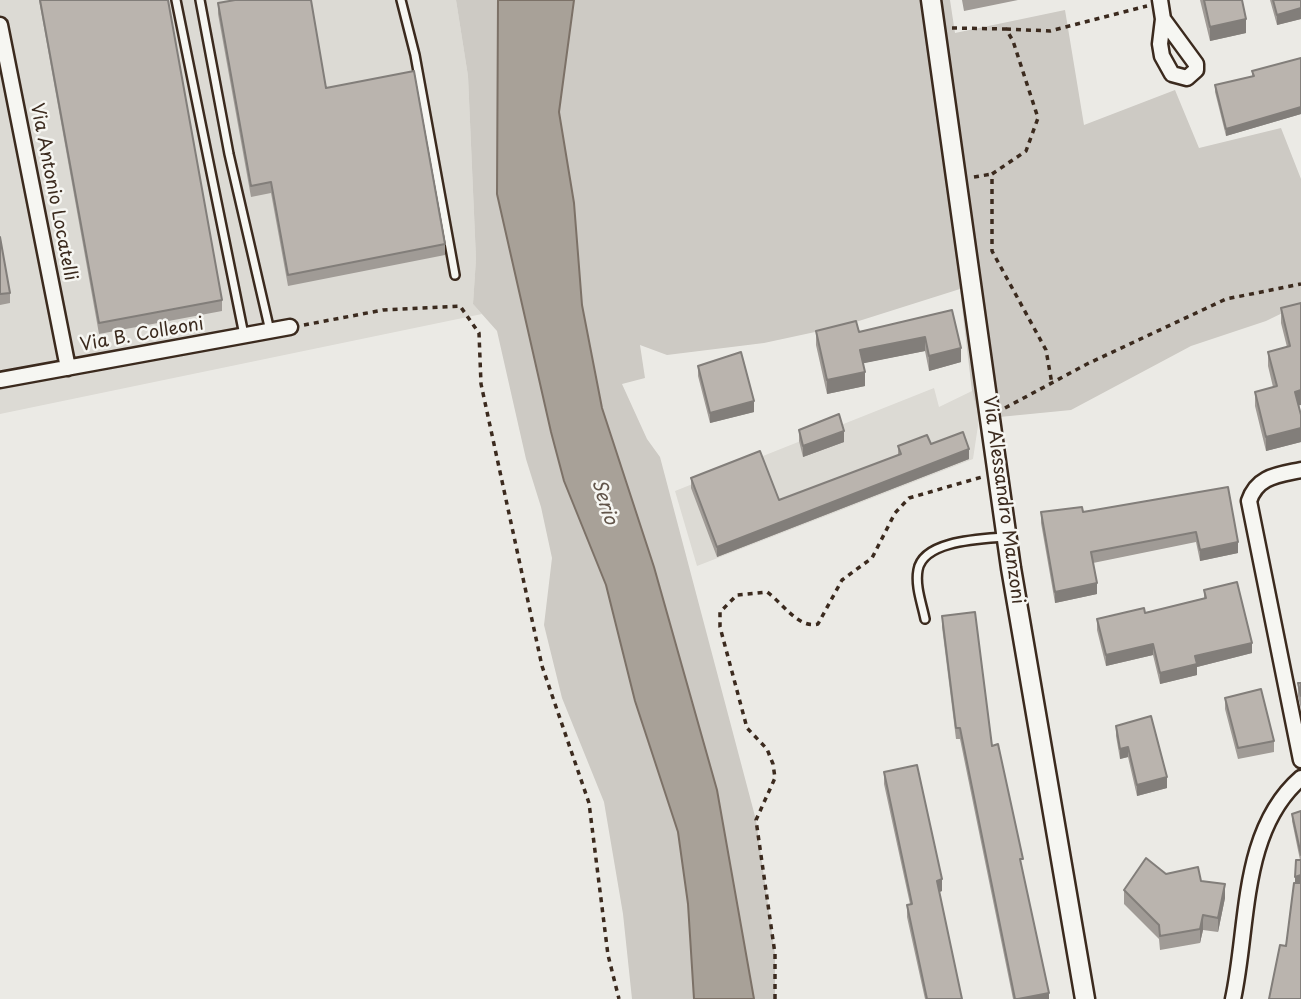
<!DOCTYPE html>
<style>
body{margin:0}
canvas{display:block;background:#ebeae5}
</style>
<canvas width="1301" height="999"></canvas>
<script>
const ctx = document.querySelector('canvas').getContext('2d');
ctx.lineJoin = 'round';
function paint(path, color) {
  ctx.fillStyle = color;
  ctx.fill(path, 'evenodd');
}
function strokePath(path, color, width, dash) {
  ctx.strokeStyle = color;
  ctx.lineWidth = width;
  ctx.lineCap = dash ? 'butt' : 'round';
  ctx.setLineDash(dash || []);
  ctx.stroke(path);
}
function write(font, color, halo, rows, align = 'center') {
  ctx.font = font + ' "Playpen Sans",sans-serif';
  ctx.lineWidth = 5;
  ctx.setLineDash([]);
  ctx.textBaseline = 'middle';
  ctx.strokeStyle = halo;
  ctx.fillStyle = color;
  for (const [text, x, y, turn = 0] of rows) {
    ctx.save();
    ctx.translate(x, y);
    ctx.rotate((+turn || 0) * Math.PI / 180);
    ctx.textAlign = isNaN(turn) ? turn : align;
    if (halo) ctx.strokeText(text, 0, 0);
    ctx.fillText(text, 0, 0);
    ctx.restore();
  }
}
const built = new Path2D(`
 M0 0H456L468 76 476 259 473 304 482 314 0 414Z
 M934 388 939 407 972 391 979 419 973 459 697 566 675 491Z`);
const green = new Path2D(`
 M456 0H498L497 194 551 432 564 481 606 585 635 701 678 832 688 904 694 999H632L623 914 604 802 562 698 544 625 552 558 541 507 526 459 497 331 473 304 476 259 468 76Z
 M574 0H950L955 33 1065 10 1084 125 1175 90 1199 148 1281 128 1301 179V304L1266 321 1191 346 1071 410 979 419 972 391 960 289 843 326 764 343 667 355 640 345 645 378 622 384 647 439 660 457 756 820 775 954V999H754L717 790 654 567 602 408 582 305 574 203 559 112Z`);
const water = new Path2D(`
 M498 0H574L559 112 574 203 582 305 602 408 654 567 717 790 754 999H694L688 904 678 832 635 701 606 585 564 481 551 432 497 194Z`);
const path = new Path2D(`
 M952 28 1006 29 1013 41 1038 118 1026 151 992 174V251L1046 350 1052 384
 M1006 29 1050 31 1147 6
 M974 177 992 174
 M304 325 383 310 460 306 479 333 481 384 542 666 589 803 608 955 619 999
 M1005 408 1087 364 1226 299 1301 284
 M775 999V954L756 820 775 778 773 764 767 749 747 728 720 627V612L737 595 767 592C783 603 798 629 818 624L842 580 872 558 895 513 909 498 982 477`);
const service = new Path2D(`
 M176 0 244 335
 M200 0 229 154 270 331
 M401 0 415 55 455 275
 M925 619C922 604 915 586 918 570 923 540 982 539 1006 537`);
const minor = new Path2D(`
 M1160 0 1163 19 1160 44 1162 56 1172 74 1187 78 1196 70V64L1163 19
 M0 25 68 368
 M0 380 290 327
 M1301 470C1278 475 1257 476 1249 501L1301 760
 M1233 999C1249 926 1240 831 1301 778`);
const tertiary = new Path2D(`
 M931 0 1011 568 1085 999`);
const wall = new Path2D(`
 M39 0H168L222 300V311L99 334Z
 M962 0H1018L964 11Z
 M1200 0H1242L1246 33 1210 41Z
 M1270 0H1301V19L1277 25Z
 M218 3 326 88 445 244V255L288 286 271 193 251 197 218 14Z
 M1301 58V114L1226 136 1215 92V85L1252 77V71Z
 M0 237 10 293V303L0 305Z
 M1301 303V405H1298L1301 415V442L1266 451 1255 406V392L1273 387 1268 366V352L1287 347 1281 323V308Z
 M952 310 961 362 929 371 925 351 863 363 865 386 827 394 816 345V331L859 332Z
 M698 366 754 412 710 423 698 376Z
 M799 430 844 442 803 457 799 441Z
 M931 444 969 459 717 557 691 488V478L779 500 898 455V446Z
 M1228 487 1238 553 1200 561 1196 542 1093 563 1097 594 1055 603 1041 523V512H1083Z
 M1204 590 1252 653 1197 667V675L1160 684 1153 655 1106 666 1097 630V619L1145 613 1204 598Z
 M942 616 992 746 1022 870 1049 999H1013L960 739H956L942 627Z
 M1298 683H1301V709L1298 696Z
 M1225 698 1274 741V752L1238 759 1225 709Z
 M1116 726 1167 788 1137 796 1128 757 1120 759 1116 736Z
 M884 772 942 891 939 892 962 999H925L907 917V905L910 904 884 784Z
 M1301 811V882L1286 946 1295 883 1300 860 1292 821V814Z
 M1166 874 1201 881 1225 898 1218 932 1203 930 1200 943 1160 950 1159 939 1124 904V890Z`);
const shadedWall = new Path2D(`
 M1301 8V19L1277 25V15Z
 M1246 19V33L1210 41V27Z
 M1301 107V114L1226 136V129Z
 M925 337V351L860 364V350Z
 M961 348V362L929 371V356Z
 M865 372V386L827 394V380Z
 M1301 390V405L1295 406V392Z
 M754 401V412L710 423V413Z
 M1301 428V442L1266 451V437Z
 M844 431V442L803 457V446Z
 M969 449V459L717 557V547Z
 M1238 542V553L1200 561V550Z
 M1097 583V594L1055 603V592Z
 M1252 643V653L1197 667V675L1160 684V673L1195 656Z
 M1153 644V655L1106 666V655Z
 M1128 747V757L1120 759V749Z
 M1167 777V788L1137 796V785Z
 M1301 875V882L1295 884V877Z
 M942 879V891L937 893V881Z
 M1225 884V898L1218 932V918Z
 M1203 915V930L1200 943V929Z
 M1049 993V999H1018Z`);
const building = new Path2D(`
 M40 0H168L222 300 99 323Z
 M235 0H311L326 88 414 71 445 244 288 275 271 182 251 186 218 3Z
 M1204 0H1242L1246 19 1210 27Z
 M1273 0H1301V8L1277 15Z
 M1301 58V107L1226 129 1215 85 1254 76 1252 71Z
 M0 237 10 293 0 294Z
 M1301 303V390L1295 392 1301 415V428L1266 437 1255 392 1277 386 1268 352 1290 346 1281 308Z
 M952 310 961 348 929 356 925 337 860 350 865 372 827 380 816 331 856 321 859 332Z
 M741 352 754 401 710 413 698 366Z
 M839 414 844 431 803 446 799 430Z
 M963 432 969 449 717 547 691 478 760 451 779 500 901 454 898 446 927 435 931 444Z
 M1228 487 1238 542 1200 550 1196 532 1091 552 1097 583 1055 592 1041 512 1082 507 1083 512Z
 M1237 582 1252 643 1195 656 1197 664 1160 673 1153 644 1106 655 1097 619 1144 608 1145 613 1206 598 1204 590Z
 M975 612 992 746 998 744 1023 859H1020L1049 993 1018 999H1015L960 728H956L942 616Z
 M1298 683H1301V696Z
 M1261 689 1274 741 1238 748 1225 698Z
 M1151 716 1167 777 1137 785 1128 747 1120 749 1116 726Z
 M917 765 942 879 937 881 962 999H927L907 905 912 904 884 772Z
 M1301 811V855L1292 814Z
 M1146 858 1166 874 1198 867 1201 881 1225 884 1218 918 1203 915 1200 929 1160 936 1159 925 1124 890Z
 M1296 860H1301V875L1295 877Z
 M1294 883H1301V999H1269L1280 945 1286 946Z`);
const streetNames = [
 ["Via Antonio Locatelli",53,192,79],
 ["Via B. Colleoni",142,335,-10],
 ["Via Alessandro Manzoni",1003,500,82]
];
const waterNames = [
 ["Serio",604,502,73]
];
paint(built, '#dcdad4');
paint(green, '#cdcac4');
paint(water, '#a8a198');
strokePath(water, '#7c7167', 2);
strokePath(service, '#3b2a1e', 12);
strokePath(minor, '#3b2a1e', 19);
strokePath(tertiary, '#3b2a1e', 23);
strokePath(path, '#3b2a1e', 3.5, [5, 5]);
strokePath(service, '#f6f6f2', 7);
strokePath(minor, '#f6f6f2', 14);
strokePath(tertiary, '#f6f6f2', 18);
paint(wall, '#a09b96');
paint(shadedWall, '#827e7a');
paint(building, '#bab4ae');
strokePath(building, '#827e7a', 2);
write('18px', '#3b2a1e', '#f6f6f2', streetNames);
write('italic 19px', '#615449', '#f6f6f2', waterNames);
</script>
